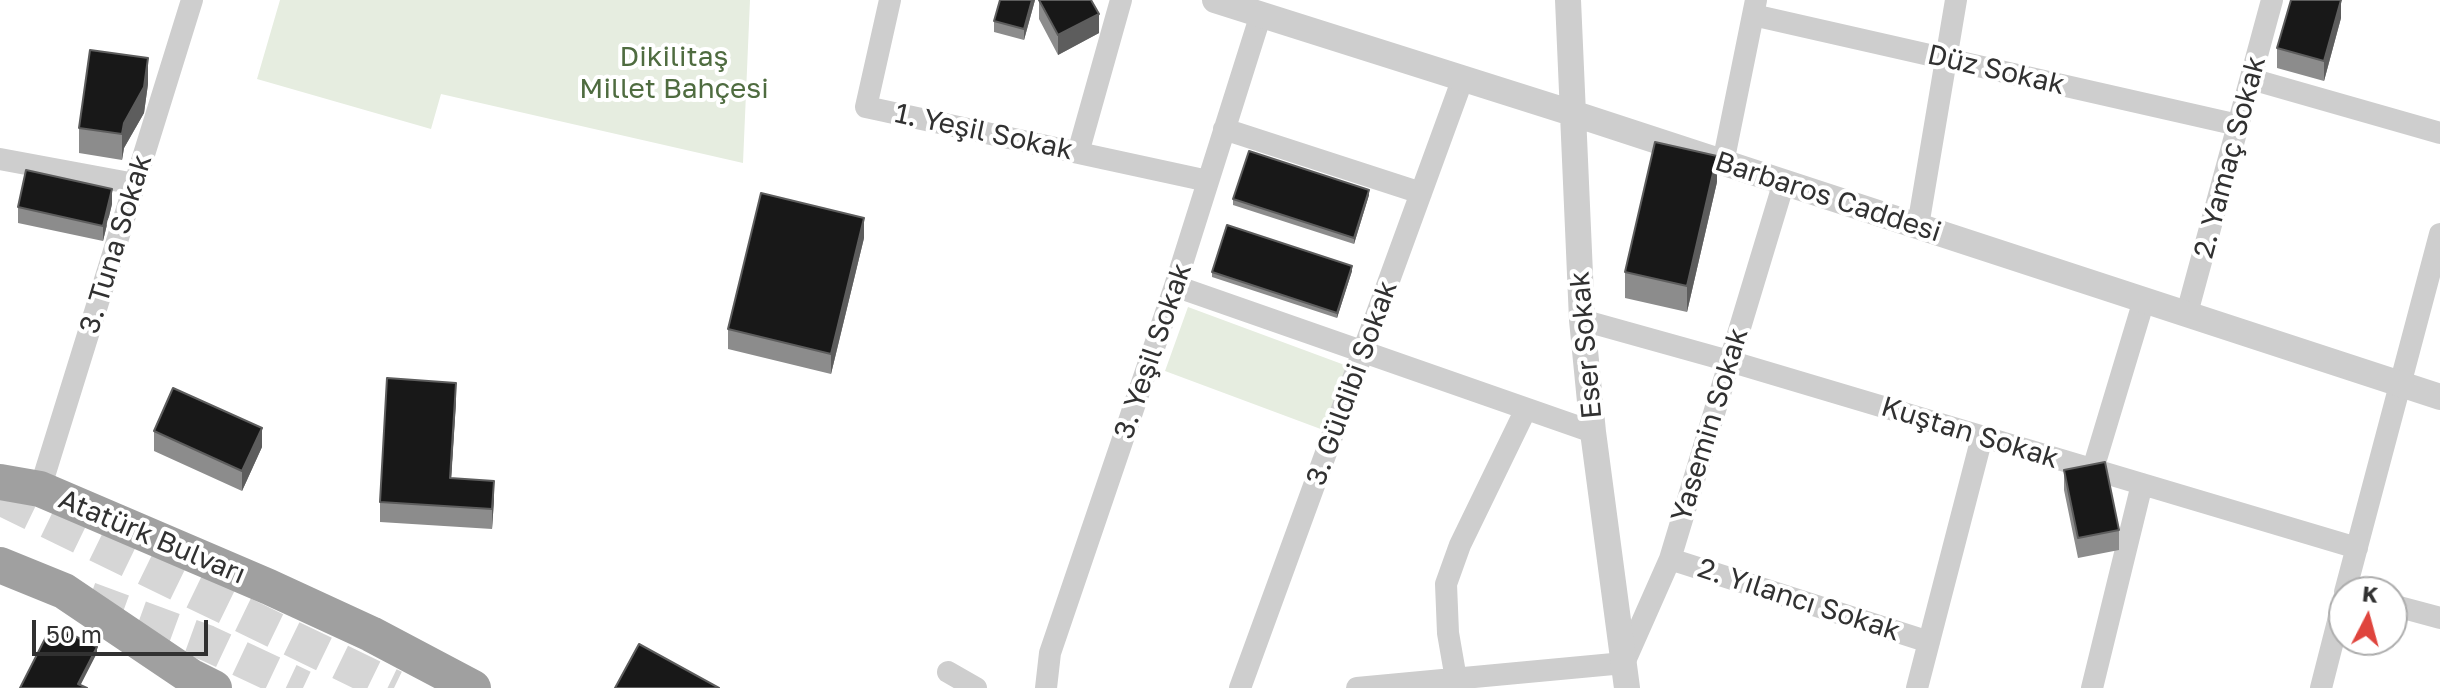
<!DOCTYPE html>
<meta charset="utf-8">
<style>
body{margin:0}
#map{position:relative;width:2440px;height:688px;overflow:hidden;background:#fff;font-family:"Golos Text",sans-serif}
canvas{display:block}
.north{position:absolute;left:2328px;top:576px;width:80px;height:80px;box-sizing:border-box;background:#fff;border:2px solid #adadad;border-radius:50%;rotate:6deg;font-size:22px;font-weight:700;line-height:32px;text-align:center;color:#313131}
.north::after{content:'';display:block;margin:auto;width:28px;height:36px;background:#df443d;clip-path:polygon(50% 0,100% 100%,50% 72%,0 100%)}
.scale{position:absolute;left:32px;top:620px;width:176px;height:36px;box-sizing:border-box;border:4px solid #313131;border-top:0;padding-left:10px;font-size:24px;line-height:28px;white-space:nowrap;color:#313131;-webkit-text-stroke:6px #fff;paint-order:stroke}
</style>
<div id="map">
<canvas width="2440" height="688"></canvas>
<div class="north">K</div>
<div class="scale">50 m</div>
</div>
<script>
const ctx = document.querySelector('canvas').getContext('2d');
ctx.lineJoin = 'round';
function paint(path, color) {
  ctx.fillStyle = color;
  ctx.fill(path, 'evenodd');
}
function strokePath(path, color, width, dash) {
  ctx.strokeStyle = color;
  ctx.lineWidth = width;
  ctx.lineCap = dash ? 'butt' : 'round';
  ctx.setLineDash(dash || []);
  ctx.stroke(path);
}
function write(font, color, halo, rows, align = 'center') {
  ctx.font = font + ' "Golos Text",sans-serif';
  ctx.lineWidth = 8;
  ctx.setLineDash([]);
  ctx.textBaseline = 'middle';
  ctx.strokeStyle = halo;
  ctx.fillStyle = color;
  for (const [text, x, y, turn = 0] of rows) {
    ctx.save();
    ctx.translate(x, y);
    ctx.rotate((+turn || 0) * Math.PI / 180);
    ctx.textAlign = isNaN(turn) ? turn : align;
    if (halo) ctx.strokeText(text, 0, 0);
    ctx.fillText(text, 0, 0);
    ctx.restore();
  }
}
const green = new Path2D(`
 M280 0H750L743 163 441 94 431 129 257 79Z
 M1188 307 1350 367 1326 431 1165 371Z`);
const trunkTunnel = new Path2D(`
 M0 497 394 688
 M89 600 207 643 303 688`);
const minor = new Path2D(`
 M890 0 866 107 1208 181
 M1753 15 2238 125
 M2251 79 2440 133
 M1224 129 1421 193
 M1078 153 1121 0
 M0 159 135 184
 M1723 163 1756 0
 M1918 226 1956 0
 M1175 286 1593 432
 M2187 313 2272 0
 M1582 320 1729 361 2357 548
 M2093 469 2144 300
 M40 489 192 0
 M1670 559 1929 642
 M2345 592 2440 234
 M2392 605 2440 618
 M948 672 976 688
 M1456 679 1448 633 1446 584 1460 545 1526 409
 M1046 688 1050 653 1175 286 1261 14
 M1240 688 1463 78
 M1357 688 1624 663 1670 559 1784 182
 M1917 688 1982 437
 M2092 688 2142 484
 M2321 688 2344 598`);
const tertiary = new Path2D(`
 M1215 0 1572 113 2440 397
 M1568 0 1582 320 1593 432 1627 688`);
const trunk = new Path2D(`
 M0 482 40 489 269 587 371 634 473 688
 M0 565 64 591 190 676 214 688`);
const wall = new Path2D(`
 M1000 0H1035L1024 40 994 32V21Z
 M1039 0 1099 33 1058 55 1039 19Z
 M2341 18 2324 81 2277 68V48Z
 M148 84 144 113 124 148 122 160 79 153V128Z
 M1717 182 1687 312 1625 298V272Z
 M1369 195 1354 244 1233 205V199Z
 M112 204 103 241 18 223V207Z
 M864 238 831 374 728 349V329Z
 M1352 271 1337 318 1212 277V272Z
 M456 402 451 478 494 500 492 529 380 522V502Z
 M154 431 262 447 242 491 154 451Z
 M2064 470 2119 530V550L2078 558 2064 490Z`);
const shadedWall = new Path2D(`
 M1032 0H1035L1024 40V29Z
 M2341 0V18L2324 81V61Z
 M1099 14V33L1058 55V35Z
 M148 58V84L144 113 124 148 122 160V134L124 123Z
 M1717 156V182L1687 312V286Z
 M112 189V204L103 241V226Z
 M1369 190V195L1354 244V238Z
 M864 218V238L831 374V354Z
 M1352 266V271L1337 318V313Z
 M456 383V402L450 498V478Z
 M262 428V447L242 491V471Z
 M494 481V500L492 529V509Z
 M97 647V653L79 688 78 684Z`);
const building = new Path2D(`
 M1000 0H1032L1024 29 994 21Z
 M1039 0H1091L1099 14 1058 35Z
 M2291 0H2341L2324 61 2277 48Z
 M90 50 148 58 144 87 124 123 122 134 79 128Z
 M1655 142 1717 156 1687 286 1625 272Z
 M1249 151 1369 190 1354 238 1233 199Z
 M26 170 112 189 103 226 18 207Z
 M761 193 864 218 831 354 728 329Z
 M1227 225 1352 266 1337 313 1212 272Z
 M387 378 456 383 450 478 494 481 492 509 380 502Z
 M173 388 262 428 242 471 154 431Z
 M2105 462 2119 530 2078 538 2064 470Z
 M52 625 97 647 78 684 87 688H20Z
 M639 644 719 688H615Z`);
const parkNames = [
 ["Dikilitaş",674,57],
 ["Millet Bahçesi",674,89]
];
const streetNames = [
 ["Düz Sokak",1996,70,13],
 ["1. Yeşil Sokak",984,132,12],
 ["2. Yamaç Sokak",2230,157,-75],
 ["Barbaros Caddesi",1828,197,18],
 ["3. Tuna Sokak",116,244,-73],
 ["Eser Sokak",1586,345,-95],
 ["3. Yeşil Sokak",1153,351,-71],
 ["3. Güldibi Sokak",1352,383,-70],
 ["Yasemin Sokak",1710,425,-73],
 ["Kuştan Sokak",1970,433,17],
 ["Atatürk Bulvarı",152,537,23],
 ["2. Yılancı Sokak",1799,600,18]
];
paint(green, '#e6ede0');
strokePath(trunkTunnel, '#d6d6d6', 36, [36, 18]);
strokePath(minor, '#cecece', 22);
strokePath(tertiary, '#cecece', 26);
strokePath(trunk, '#a0a0a0', 36);
paint(wall, '#8c8c8c');
paint(shadedWall, '#5d5d5d');
paint(building, '#181818');
strokePath(building, '#5d5d5d', 2);
write('28px', '#4f6c40', '#fff', parkNames);
write('28px', '#313131', '#fff', streetNames);
</script>
